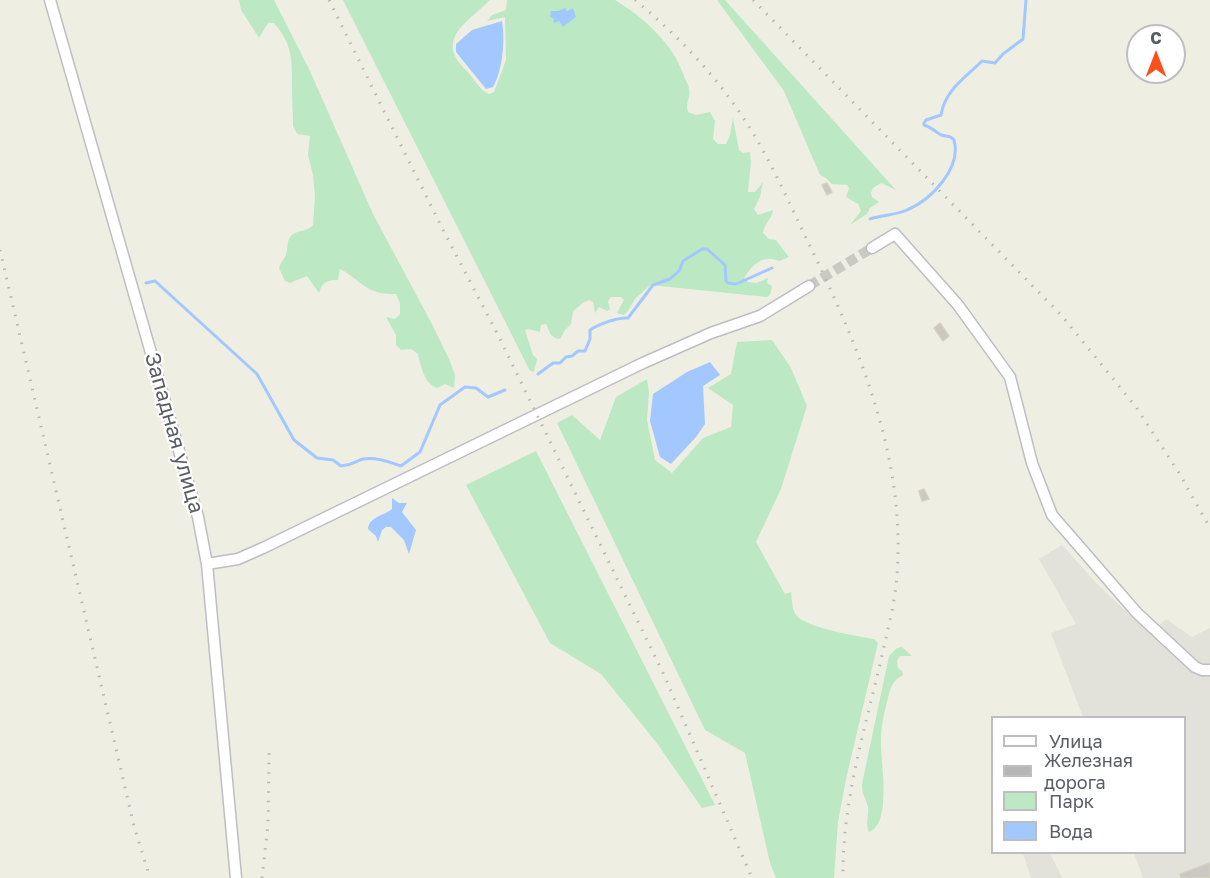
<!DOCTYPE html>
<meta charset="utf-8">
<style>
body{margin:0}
#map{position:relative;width:1210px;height:878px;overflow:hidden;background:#efeee2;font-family:"Golos Text",sans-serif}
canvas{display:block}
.legend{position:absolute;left:991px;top:716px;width:195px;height:138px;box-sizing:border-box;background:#fff;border:2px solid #bdbec1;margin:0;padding:8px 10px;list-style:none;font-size:18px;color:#5a5d64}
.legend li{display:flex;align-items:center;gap:12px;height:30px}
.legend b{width:30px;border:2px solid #bdbec1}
.north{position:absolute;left:1126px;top:24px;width:60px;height:60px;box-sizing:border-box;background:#fff;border:2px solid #bdbec1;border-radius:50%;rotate:0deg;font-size:16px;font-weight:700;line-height:24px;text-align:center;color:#5a5d64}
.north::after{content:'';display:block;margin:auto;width:21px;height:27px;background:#f9501d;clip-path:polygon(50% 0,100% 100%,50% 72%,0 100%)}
</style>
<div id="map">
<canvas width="1210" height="878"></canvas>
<ul class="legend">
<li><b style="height:8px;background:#fff"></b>Улица</li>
<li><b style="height:8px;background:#b6b6b7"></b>Железная дорога</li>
<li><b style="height:16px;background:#bce9c3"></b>Парк</li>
<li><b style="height:16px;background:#a2c8ff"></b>Вода</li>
</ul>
<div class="north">С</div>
</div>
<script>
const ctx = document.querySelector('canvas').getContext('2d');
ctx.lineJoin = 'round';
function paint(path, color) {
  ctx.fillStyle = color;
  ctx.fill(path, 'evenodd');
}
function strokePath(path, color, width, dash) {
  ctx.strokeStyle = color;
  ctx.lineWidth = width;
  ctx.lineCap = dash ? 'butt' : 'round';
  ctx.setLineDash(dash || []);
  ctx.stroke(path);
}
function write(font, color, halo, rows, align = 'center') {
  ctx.font = font + ' "Golos Text",sans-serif';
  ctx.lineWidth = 4.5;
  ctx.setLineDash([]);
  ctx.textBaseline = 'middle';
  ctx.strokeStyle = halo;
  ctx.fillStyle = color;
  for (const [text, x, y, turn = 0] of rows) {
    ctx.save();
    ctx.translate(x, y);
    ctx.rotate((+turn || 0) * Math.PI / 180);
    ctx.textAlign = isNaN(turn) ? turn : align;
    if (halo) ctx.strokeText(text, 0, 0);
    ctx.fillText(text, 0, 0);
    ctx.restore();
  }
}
const industrial = new Path2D(`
 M1062 545 1097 584 1150 634 1166 619 1192 637 1210 628V878H1143L1134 853 1184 852V718L1083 717 1051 633 1076 624 1039 559Z
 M1023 853H1050L1062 878H1031Z`);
const green = new Path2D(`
 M239 0H274L310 71 373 214 432 324 449 359 455 375 454 388 445 384 437 388C424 383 421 367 418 354L411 349 401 350 396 345V335L386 317 395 319 400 314V303L396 294C390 294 382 294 377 292 363 288 354 276 340 269L338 280C327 280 322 282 319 293L307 276 290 283 285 281 279 268C280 264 284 259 286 255 289 246 285 239 295 233 302 230 307 231 313 225L315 196 313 175 308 155 310 136 297 134 293 126C293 114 292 101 292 88 292 60 293 45 274 23H268L259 38 241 10Z
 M343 0H490C468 22 434 39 466 70 474 78 479 90 489 94L494 92 506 60 505 17 487 21 492 15 506 10 507 0H615C644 18 673 43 684 76 685 80 689 85 689 89 691 98 685 102 688 112L696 115 710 112 715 121 713 139 718 144H726L730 135 733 118 739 150 743 153 750 152 751 162 748 192H755L763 182 760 197 754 209 758 215 773 210C772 219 764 224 763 233L769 239 776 240 789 257 779 261C763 254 752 265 744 278L748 282 757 283 768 278 767 283 772 286 770 295 767 297 650 285 635 299 628 311 624 315 617 313 624 300 621 297H611L608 301 610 309 607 311 599 307 595 313 593 302 589 300 584 302 573 311 571 324 565 330 560 339C550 338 550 332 546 324L541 325 540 332 528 329 525 330 533 355 537 359 534 372 530 371Z
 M717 0H725L896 190 881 183 873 188 871 193 872 197 879 202 870 208 867 214 850 225 861 211 858 204 846 197 849 188 847 185 832 184 826 178 820 175 784 91Z
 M772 340 791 368 807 406 781 489 756 542 785 594 791 592C792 600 792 609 796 615 806 628 857 636 874 639L878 643 846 779 838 822 834 878H776L770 863 745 753 705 730 557 423 572 415 600 440 616 397 647 379 649 393 647 420 655 460 672 473 703 438 731 427 733 405 708 388 731 374 737 342Z
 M536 451 715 805 702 808 656 742 601 674 550 643 466 485Z
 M902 647 912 656H900L897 661 898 668 902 671 903 675C891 681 890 690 887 702 884 714 881 727 881 739 880 760 893 824 869 832 865 824 869 816 868 807 866 797 862 797 862 784L889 656 897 648Z`);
const water = new Path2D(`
 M565 8 567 11 573 8 576 17 563 27 559 21 554 23 553 18 550 17 551 11H558Z
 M502 21C505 39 503 70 493 87L486 89 456 52V44L472 30Z
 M710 362 720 375 703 386 705 424 696 437 671 464 660 457 650 421 653 394 687 372Z
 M392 498 399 503H407L402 512 416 530 409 554 404 540 391 527H386L382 530 378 542 376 536 368 529C369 517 383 516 392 509Z`);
const stream = new Path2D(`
 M870 219C882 215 896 215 907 210 931 200 962 168 954 140 950 135 947 137 941 135 936 132 931 127 924 125V123L926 120 941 115C945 90 965 78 982 61L995 63 1003 54 1023 39 1026 0
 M146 283 155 281 257 374 294 440 317 458 333 460 341 466C354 465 355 461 363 459 377 457 389 462 401 466L420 452 440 405 465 387 476 388 488 397 505 390
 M538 374 553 363H560L566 357 572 356 578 351H585L590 339V330C599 324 618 317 628 318L653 285 670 279 679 271 683 261 702 249H707L725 265 726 281 728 283 736 284 772 268`);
const building = new Path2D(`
 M827 183 832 192 827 195 822 185Z
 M940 323 949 336 943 341 934 328Z
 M924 489 929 499 922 501 919 491Z
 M1210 863V878H1181L1180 874Z`);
const streetTunnel = new Path2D(`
 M809 286 872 248`);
const street = new Path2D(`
 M50 0 198 517 207 564 236 878
 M872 248 895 234 958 305 1010 377 1032 463 1052 515 1137 613 1195 667 1202 670H1210
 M207 564 238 559 263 548 643 363 711 333 760 316 809 286`);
const rail = new Path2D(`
 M329 0 441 226 498 335 664 675 752 878
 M635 0C680 37 722 82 753 133 774 168 791 207 809 244 859 347 906 458 897 575 895 604 887 632 881 660 864 732 842 804 843 878
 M753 0 1062 316 1136 407 1179 473 1210 528
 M0 250 134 826 150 878
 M262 878 268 825 269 753`);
const streetNames = [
 ["Западная улица",174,433,74]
];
paint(industrial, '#e2e1da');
paint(green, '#bce9c3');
paint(water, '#a2c8ff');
strokePath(stream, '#a2c8ff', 3);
paint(building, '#cac8bf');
strokePath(building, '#d4d1c0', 1.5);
strokePath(streetTunnel, '#cacac2', 10, [10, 5]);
strokePath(street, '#bcbec5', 13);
strokePath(street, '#fff', 10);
strokePath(rail, '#b6b6b7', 3, [1.5, 8]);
write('21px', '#5a5d64', '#fff', streetNames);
</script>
